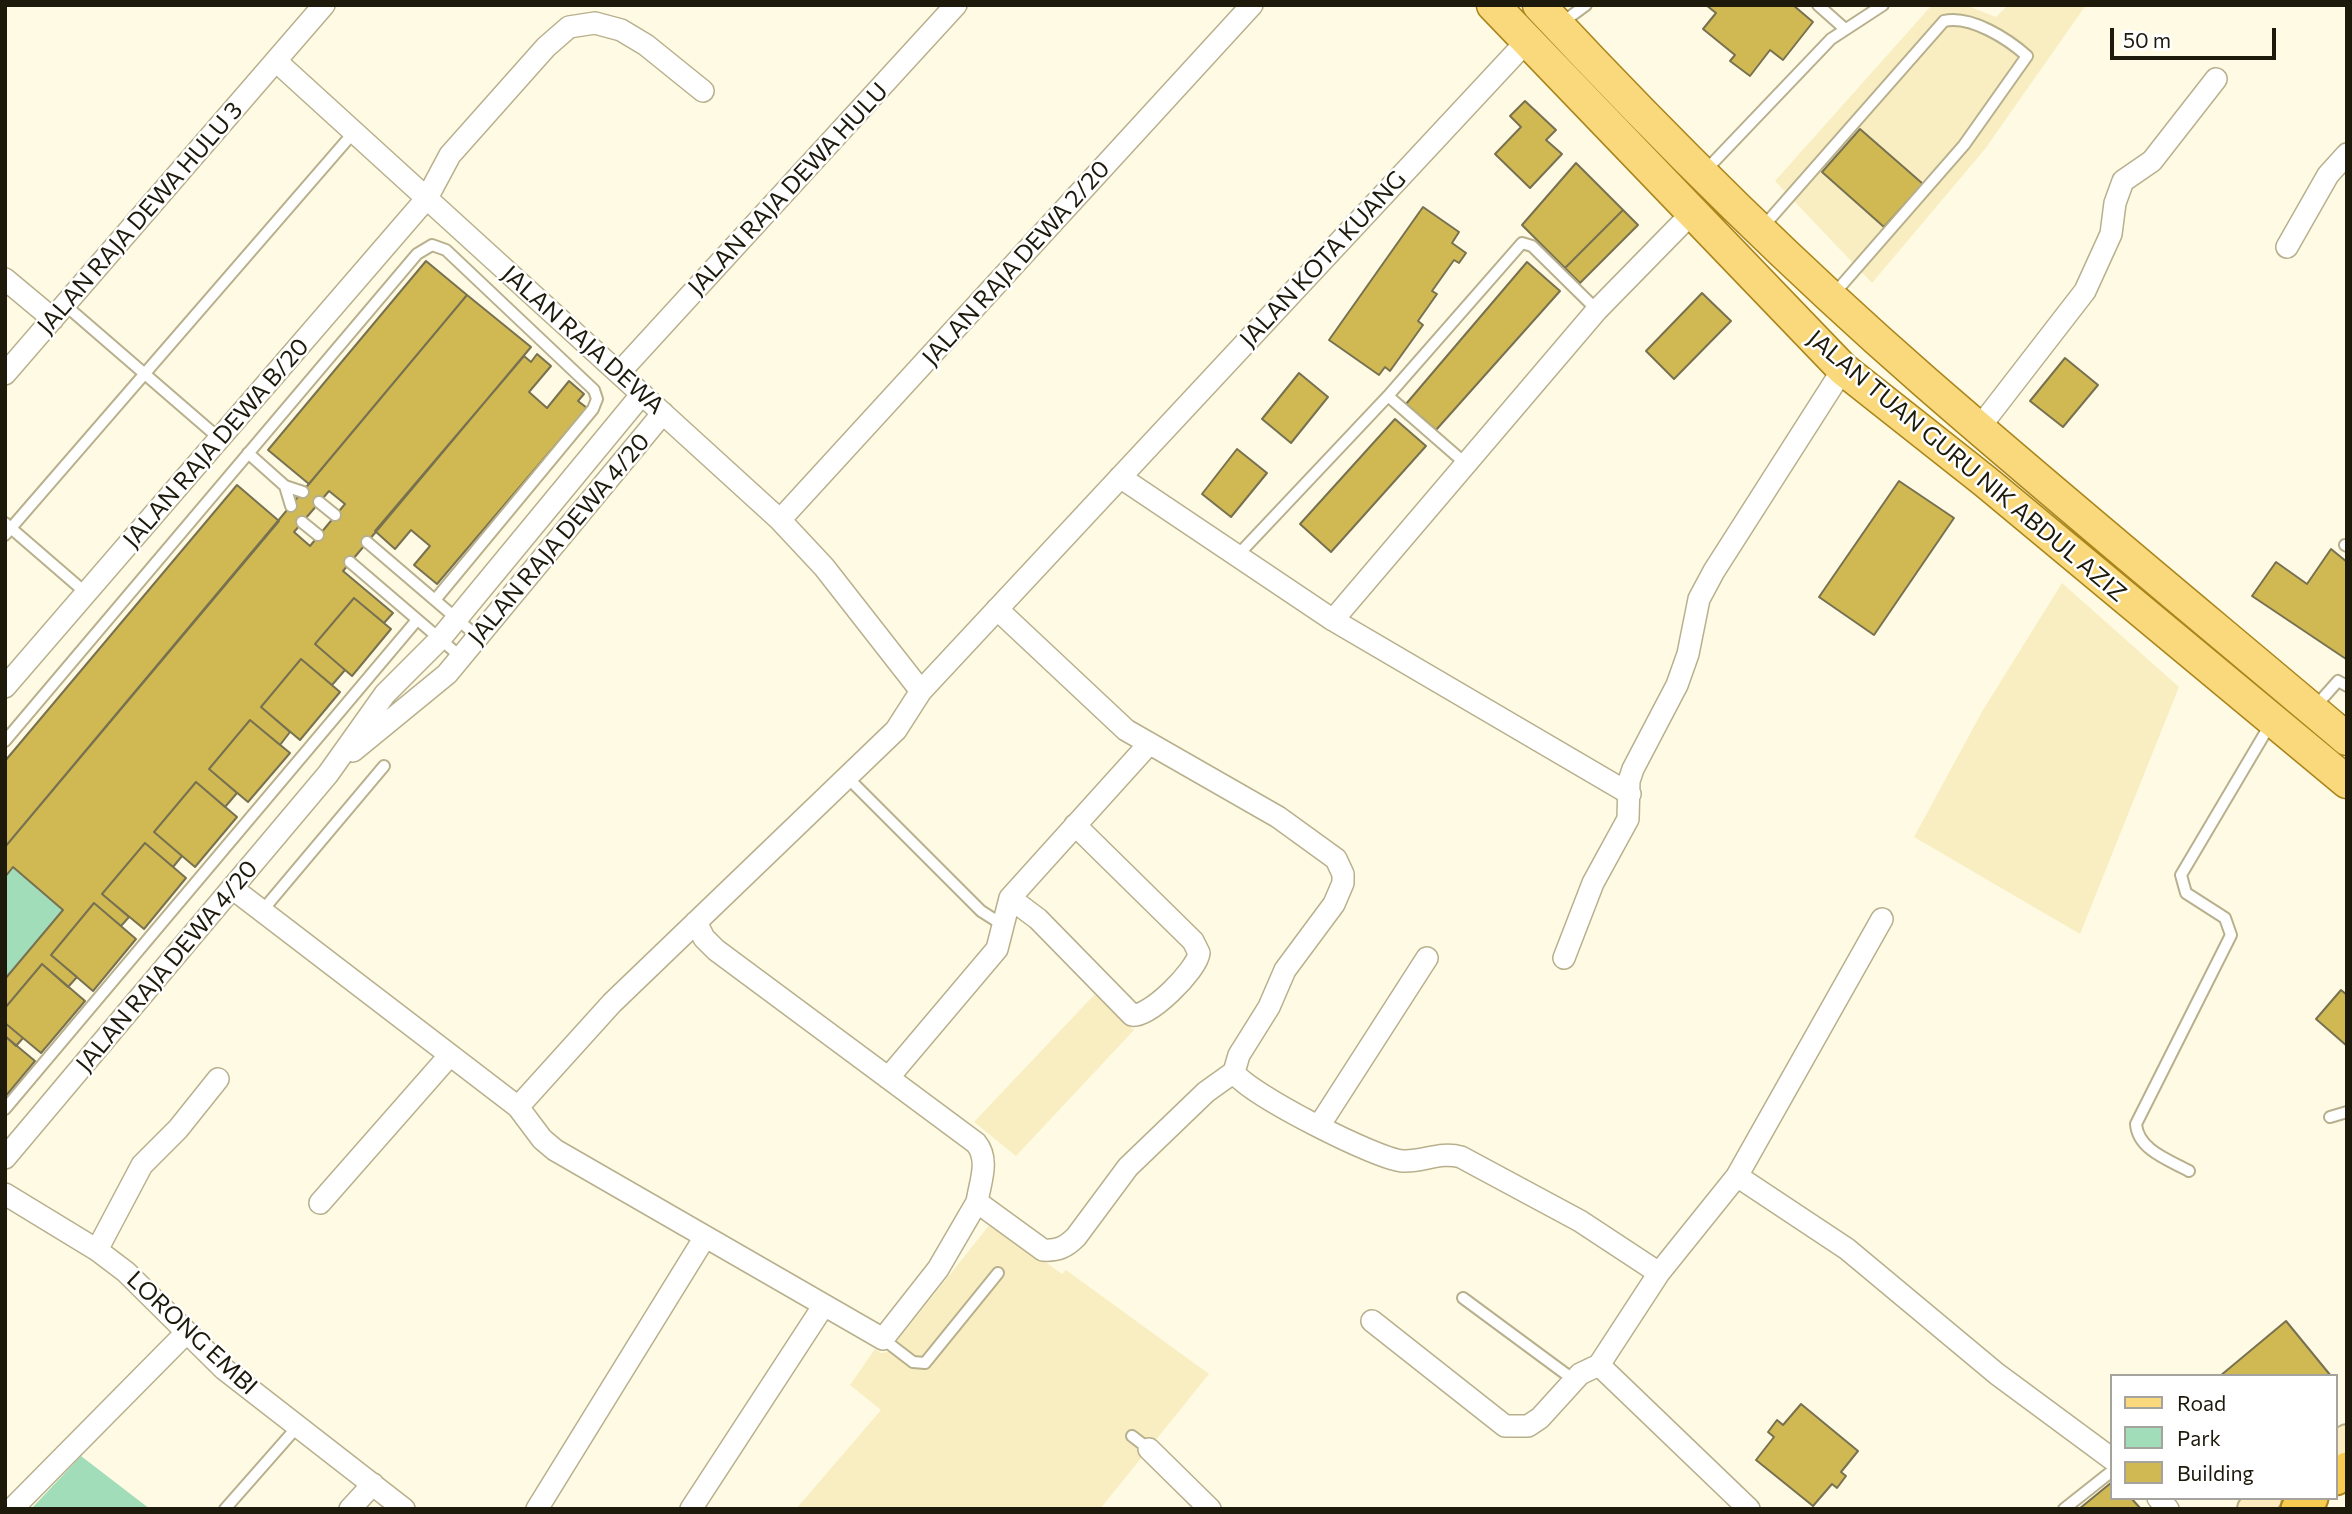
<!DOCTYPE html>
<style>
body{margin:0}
#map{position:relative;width:2352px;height:1514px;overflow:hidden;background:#fffae4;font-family:Commissioner,sans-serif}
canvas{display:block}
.frame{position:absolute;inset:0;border:7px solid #1d1a0c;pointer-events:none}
.legend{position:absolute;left:2110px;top:1374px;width:228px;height:126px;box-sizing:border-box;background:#fff;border:2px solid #a5a39e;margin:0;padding:9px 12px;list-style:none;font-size:21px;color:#1d1a0c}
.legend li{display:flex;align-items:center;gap:14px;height:35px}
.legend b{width:35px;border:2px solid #a5a39e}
.scale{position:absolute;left:2110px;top:28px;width:166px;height:32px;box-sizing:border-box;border:4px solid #1d1a0c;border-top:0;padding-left:9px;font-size:21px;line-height:24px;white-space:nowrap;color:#1d1a0c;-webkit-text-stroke:5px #fff;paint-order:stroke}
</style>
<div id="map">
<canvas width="2352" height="1514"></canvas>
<div class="frame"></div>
<ul class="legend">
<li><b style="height:9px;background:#f9d97c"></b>Road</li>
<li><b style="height:19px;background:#a2ddba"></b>Park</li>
<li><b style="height:19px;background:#d0b953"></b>Building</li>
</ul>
<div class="scale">50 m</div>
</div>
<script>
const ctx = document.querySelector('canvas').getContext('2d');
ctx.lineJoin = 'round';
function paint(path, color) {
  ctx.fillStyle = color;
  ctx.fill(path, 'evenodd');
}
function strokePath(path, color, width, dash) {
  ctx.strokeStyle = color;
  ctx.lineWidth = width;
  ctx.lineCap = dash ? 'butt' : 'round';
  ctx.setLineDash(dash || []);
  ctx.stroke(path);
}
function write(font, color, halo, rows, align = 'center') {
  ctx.font = font + ' Commissioner,sans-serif';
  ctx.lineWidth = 5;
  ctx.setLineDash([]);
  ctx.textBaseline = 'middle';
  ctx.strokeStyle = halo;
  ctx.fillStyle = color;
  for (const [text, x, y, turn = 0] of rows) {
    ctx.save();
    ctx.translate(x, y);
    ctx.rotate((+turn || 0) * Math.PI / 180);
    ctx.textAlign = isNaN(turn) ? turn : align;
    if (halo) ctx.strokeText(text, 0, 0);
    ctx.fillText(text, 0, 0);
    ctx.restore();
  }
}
const built = new Path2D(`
 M1932 5H1965L1996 17 2008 5H2086L1985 149 1872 283 1775 181Z
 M2062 583 2179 687 2080 934 1914 837 1983 710Z
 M1095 994 1134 1030 1016 1156 974 1122Z
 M991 1223 1062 1274 1066 1270 1209 1374 1100 1509H796L881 1410 850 1385 875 1349 881 1353 888 1352Z`);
const green = new Path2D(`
 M13 867 63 910 5 979V877Z
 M81 1456 150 1509H31Z`);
const building = new Path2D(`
 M1706 5H1793L1813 22 1783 60 1770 50 1750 76 1730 61 1735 55 1703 29 1716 13Z
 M1525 101 1556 130 1546 140 1562 154 1530 188 1495 154 1521 127 1510 116Z
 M1860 129 1923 184 1884 227 1822 172Z
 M1576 163 1623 210 1565 268 1522 225Z
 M1423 207 1459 232 1452 243 1466 253 1459 263 1454 260 1432 291 1437 294 1418 321 1423 325 1390 371 1385 367 1379 375 1329 340Z
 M1623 210 1638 225 1580 283 1565 268Z
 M426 261 467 295 309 484 268 450Z
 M1527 262 1560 291 1436 430 1406 404Z
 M1702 293 1731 321 1674 379 1646 351Z
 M467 295 531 347 343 571 393 613 384 623 354 598 315 644 345 670 332 685 301 659 261 707 290 732 280 745 250 720 209 769 237 793 225 807 196 782 154 832 182 856 173 867 145 843 102 894 129 917 121 926 94 903 51 955 77 977 68 987 42 964 5 1008V979L63 910 13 867 5 877V847ZM329 491 345 504 310 546 294 532Z
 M537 354 551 366 529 392 547 408 569 381 584 394 578 401 587 408 437 584 414 565 430 546 411 530 395 549 375 531 524 356 531 362Z
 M2065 358 2098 385 2063 427 2030 401Z
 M1299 373 1328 397 1291 443 1262 419Z
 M1395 419 1426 446 1331 552 1300 524Z
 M1237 449 1267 473 1231 517 1202 494Z
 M1899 481 1954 518 1874 635 1819 597Z
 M237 485 279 521 5 847V761Z
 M2331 549 2347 562 2346 659 2252 596 2276 562 2307 584Z
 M354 598 391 629 352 676 315 644Z
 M301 659 340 692 300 740 261 707Z
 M250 720 290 753 248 802 209 769Z
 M196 782 237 817 195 867 154 832Z
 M145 843 186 878 144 929 102 894Z
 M94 903 136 939 93 991 51 955Z
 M42 964 85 1001 41 1053 5 1023V1008Z
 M2341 990 2347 995V1046L2316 1019Z
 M5 1023 23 1038 16 1046 5 1036Z
 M5 1036 35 1061 5 1097Z
 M2286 1321 2331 1376H2220Z
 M1801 1404 1858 1451 1841 1472 1846 1476 1837 1488 1832 1484 1813 1506 1756 1460 1774 1437 1768 1432 1777 1420 1783 1425Z
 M2112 1482V1498H2131L2141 1509H2079Z`);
const service = new Path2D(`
 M1818 5 1845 29
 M1560 24 1586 5
 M1705 171 1831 39 1883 5
 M1762 228 1944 21C1971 15 2008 39 2027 56L1964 145 1833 295
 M65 305 220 439
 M1388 396 1466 464
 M248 453 285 486 303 492
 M285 486 291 506
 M319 502 335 515
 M302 522 318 535
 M5 523 86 593
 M5 535 354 132
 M367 542 478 637
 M2345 545 2347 546
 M1237 556 1388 396 1522 243 1532 246 1597 310
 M350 562 461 657
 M2314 708 2338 681 2347 686
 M5 741 417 254 432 245 446 250 594 390 597 399 593 409 435 600
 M848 778 981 911 1003 925
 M262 911 384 766
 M5 1109 417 620
 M2330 1117 2347 1112
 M2189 1171C2169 1160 2138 1150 2136 1124L2231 935 2225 918 2186 893 2181 875 2271 723
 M1463 1298 1574 1380
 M883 1339 913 1362 925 1363 998 1273
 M1132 1436 1149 1449
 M225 1509 298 1426
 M2064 1509 2112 1471`);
const minor = new Path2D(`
 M276 61 780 520 824 567 921 691
 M2287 247 2328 175 2347 154
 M5 279 53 319
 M619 373 956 5
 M5 374 324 5
 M1979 428 2085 291 2111 234 2115 203 2123 181 2152 161 2216 79
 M1120 477 1333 620 1630 794
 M780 520 1252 5
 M1333 620 1597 310 1691 214
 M5 687 427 198 450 155 546 47 569 27 595 23 621 30 646 45 703 91
 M353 751 447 674 663 413
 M232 888 518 1107 542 1139 555 1150 883 1339 938 1269 977 1202
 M1010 898 1038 919 1132 1015C1149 1018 1197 970 1199 953L1193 941 1075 825
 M696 922 704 938 716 950 976 1143C990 1160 980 1182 977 1202L1043 1250C1058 1251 1066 1247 1076 1237L1128 1167 1206 1092 1234 1072 1239 1055 1269 1007 1285 970 1334 904 1343 883V874L1336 859 1278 817 1126 730 997 609
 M1564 958 1593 883 1628 819 1629 781 1633 769 1677 685 1688 654 1699 599 1714 571 1843 369
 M1234 1072C1246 1093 1378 1160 1403 1161 1424 1162 1440 1151 1461 1157L1580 1221 1659 1273
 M888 1078 997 949 1010 898 1148 745
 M518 1107 612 1003 896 730 921 691 1526 42
 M1319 1126 1427 958
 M5 1158 328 774 385 694 440 639 642 394
 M1737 1176 1847 1249 1997 1374 2112 1459
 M5 1194 97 1250 126 1272 224 1369 404 1509
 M320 1203 450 1055
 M97 1250 142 1165 178 1129 218 1079
 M1372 1321 1505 1426H1528L1540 1418 1580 1374 1599 1365 1659 1273 1737 1176 1882 919
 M1599 1365 1749 1509
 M1149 1449 1210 1509
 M2158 1498 2168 1509
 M12 1509 186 1333
 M350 1509 373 1484
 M537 1509 705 1237
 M691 1509 824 1305`);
const secondary = new Path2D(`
 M2336 1447 2347 1439
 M2252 1509 2267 1498`);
const primary = new Path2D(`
 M1493 5 1843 369 1986 482 2347 782
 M1539 5C1661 136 1789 263 1924 381 2063 502 2206 620 2347 739`);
const trunk = new Path2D(`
 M2336 1478 2347 1469
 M2298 1509 2311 1498`);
const streetNames = [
 ["JALAN RAJA DEWA HULU",788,189,-47],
 ["JALAN RAJA DEWA HULU 3",140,218,-49],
 ["JALAN KOTA KUANG",1323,259,-47],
 ["JALAN RAJA DEWA 2/20",1016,263,-48],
 ["JALAN RAJA DEWA",583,340,42],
 ["JALAN RAJA DEWA B/20",216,443,-49],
 ["JALAN TUAN GURU NIK ABDUL AZIZ",1967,466,40],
 ["JALAN RAJA DEWA 4/20",559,539,-50],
 ["JALAN RAJA DEWA 4/20",167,966,-50],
 ["LORONG EMBI",192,1333,43]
];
paint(built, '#f8eec1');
paint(green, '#a2ddba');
paint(building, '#d0b953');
strokePath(building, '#787150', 2);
strokePath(service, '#b8b08d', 14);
strokePath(minor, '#b8b08d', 24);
strokePath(secondary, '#b8b08d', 32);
strokePath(primary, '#a9851c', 35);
strokePath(trunk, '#a9851c', 37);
strokePath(service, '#fff', 10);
strokePath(minor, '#fff', 21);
strokePath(secondary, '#fcecbe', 28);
strokePath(primary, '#f9d97c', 32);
strokePath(trunk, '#f7cc50', 33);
write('24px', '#1d1a0c', '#fff', streetNames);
</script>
